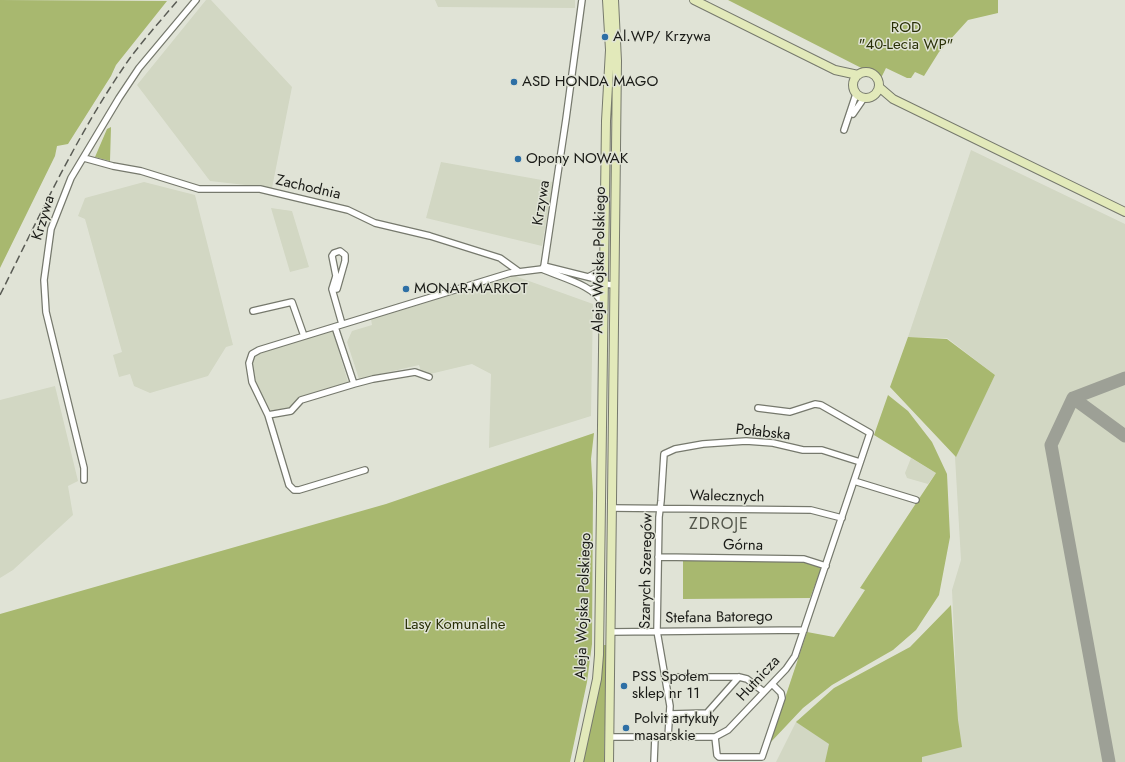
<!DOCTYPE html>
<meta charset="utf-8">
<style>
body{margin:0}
canvas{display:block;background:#e0e3d6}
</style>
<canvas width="1125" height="762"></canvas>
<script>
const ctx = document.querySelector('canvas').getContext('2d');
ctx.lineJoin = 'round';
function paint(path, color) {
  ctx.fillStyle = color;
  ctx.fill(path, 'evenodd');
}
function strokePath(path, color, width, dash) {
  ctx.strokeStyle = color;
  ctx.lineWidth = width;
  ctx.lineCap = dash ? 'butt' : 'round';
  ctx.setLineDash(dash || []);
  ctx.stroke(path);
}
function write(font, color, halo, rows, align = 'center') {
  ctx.font = font + ' Jost,sans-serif';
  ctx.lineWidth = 3;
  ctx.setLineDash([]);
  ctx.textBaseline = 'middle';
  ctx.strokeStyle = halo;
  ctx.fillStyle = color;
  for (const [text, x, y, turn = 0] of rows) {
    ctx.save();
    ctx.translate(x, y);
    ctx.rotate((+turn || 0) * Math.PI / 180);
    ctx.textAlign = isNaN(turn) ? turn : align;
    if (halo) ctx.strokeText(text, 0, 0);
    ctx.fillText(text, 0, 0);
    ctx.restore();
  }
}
const built = new Path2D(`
 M206 0H211L292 87 272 188 210 181 137 85Z
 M435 0H575V8L438 7Z
 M971 150 1125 224V762H776L797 720 829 742 958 721 952 590 961 560 955 457 995 375 947 338 908 337Z
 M441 162 553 182 542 246 426 218Z
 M144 182 195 195 233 345 226 347 208 376 150 393 134 386 130 374 119 377 113 355 122 352 85 219 78 216 85 198Z
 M271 208 292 211 309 267 290 272Z
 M515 276 593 304 591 416 489 448 491 374 472 364 430 374 421 371 419 365 359 379 347 342 352 331 372 325 371 319Z
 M330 330 333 332 348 382 297 399 291 408 272 413 257 385 253 371 252 360 255 353Z
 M55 386 78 481 68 486 73 515 13 570 0 578V400Z
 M911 458 936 473 928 484 907 478 905 473Z`);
const green = new Path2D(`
 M0 0 167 1 116 65 111 76 68 144 57 146 55 156 0 268Z
 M728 0H998V13L968 20 939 52 924 76 915 72 911 78H907L886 68 881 78Z
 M111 127 110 161 95 157 107 129Z
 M908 337 947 339 995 375 956 457 890 387Z
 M888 395 908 411 932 442 947 474 950 537 939 595 916 630 893 650 832 685 803 708 770 743 807 632 834 637 865 590 860 588 936 473 874 435Z
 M594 433 591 459 593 493 592 644 587 682 570 762H0V614L386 504Z
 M683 560 805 561 819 566 821 569 810 598 683 599Z
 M951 605 958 720 962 747 922 757V762H825L829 744 796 722 834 688 910 647Z
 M602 645H607L604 762H582Z`);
const taxiway = new Path2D(`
 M1073 398 1125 436
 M1109 762 1051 445 1073 398 1125 378`);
const street = new Path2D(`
 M853 114 864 98
 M844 130 856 94
 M84 158 113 166 141 171 199 189H260L348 210 375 223 430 236 500 258 518 271
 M544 266 566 119 582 0
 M544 266 592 278 604 284
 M542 269C559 277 597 286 602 304
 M588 277 598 272 603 262
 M332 289H337L345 261V255L340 251 334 253 332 256 336 276 332 289 342 324
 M591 290 604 284 614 285
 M253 311 292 302 304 336
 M335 327 354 384 373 379 415 372 429 377
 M268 415 291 411 301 400 354 384
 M365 470 299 490H294L289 485 268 415 252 382 249 363 252 354 259 350 510 273 542 269 544 266
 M84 480V468L46 312 44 280 51 229 71 178 119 98 139 68 196 0
 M854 481 916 500
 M611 508 811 510 842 518
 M658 557 804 559 826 566
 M610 632 804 630
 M665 677H739L747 679 764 692
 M670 714 707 713 739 677
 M609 737H715L728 730 786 669 795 656 870 433 821 405 815 404 790 412 758 408
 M668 737 670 706 657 631 659 517 661 501 664 454 675 449 703 444 746 441 773 443 803 450H822L860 462
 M715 737 717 755 719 757H762L782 698 781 693 772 684
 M654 762 655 737`);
const secondary = new Path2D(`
 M694 0 835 70 858 75
 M853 85a13 13 0 1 1 26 0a13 13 0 1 1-26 0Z
 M879 87 893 99 1125 212
 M579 762 597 679 599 655 606 121 610 50 607 0
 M609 762 617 61 614 0`);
const rail = new Path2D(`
 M0 295C40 215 78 132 130 58 145 38 162 19 178 0`);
const markers = [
 [605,37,4,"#2d6fa5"],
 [514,82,4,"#2d6fa5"],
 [518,159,4,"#2d6fa5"],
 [406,289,4,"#2d6fa5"],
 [624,686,4,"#2d6fa5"],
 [626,728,4,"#2d6fa5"]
];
const parkNames = [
 ["ROD",906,28],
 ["\"40-Lecia WP\"",906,45],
 ["Lasy Komunalne",455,625]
];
const poiNames = [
 ["Al.WP/ Krzywa",613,37],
 ["ASD HONDA MAGO",522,82],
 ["Opony NOWAK",526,159],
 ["MONAR-MARKOT",414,289],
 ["PSS Społem",632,677],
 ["sklep nr 11",632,694],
 ["Polvit artykuły",634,719],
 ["masarskie",634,736]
];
const streetNames = [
 ["Zachodnia",308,188,13],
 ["Krzywa",542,203,-81],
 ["Krzywa",44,218,-73],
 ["Aleja Wojska Polskiego",600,260,-89],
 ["Połabska",763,433,6],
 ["Walecznych",727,497,1],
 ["Górna",743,546,1],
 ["Szarych Szeregów",647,571,-89],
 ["Aleja Wojska Polskiego",584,606,-88],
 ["Stefana Batorego",719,618,-1],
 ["Hutnicza",759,679,-47]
];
const neighbourhoodNames = [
 ["ZDROJE",719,525]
];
paint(built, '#d2d7c3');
paint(green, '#a8b86f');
strokePath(taxiway, '#9da096', 13);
strokePath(street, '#76796d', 8);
strokePath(secondary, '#76796d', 10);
strokePath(street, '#fff', 5.5);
strokePath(secondary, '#e2e9ba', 8);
strokePath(rail, '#5a5c55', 1.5, [8, 4]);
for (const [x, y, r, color] of markers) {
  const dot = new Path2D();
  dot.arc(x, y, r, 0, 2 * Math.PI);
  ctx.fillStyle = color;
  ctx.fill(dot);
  strokePath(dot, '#e0e3d6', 1.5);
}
write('15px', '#293007', '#e0e3d6', parkNames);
write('15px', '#191a16', '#e0e3d6', poiNames, 'left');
write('15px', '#191a16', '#e0e3d6', streetNames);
ctx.letterSpacing = '1px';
write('16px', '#52554a', '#e0e3d6', neighbourhoodNames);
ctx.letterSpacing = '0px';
</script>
